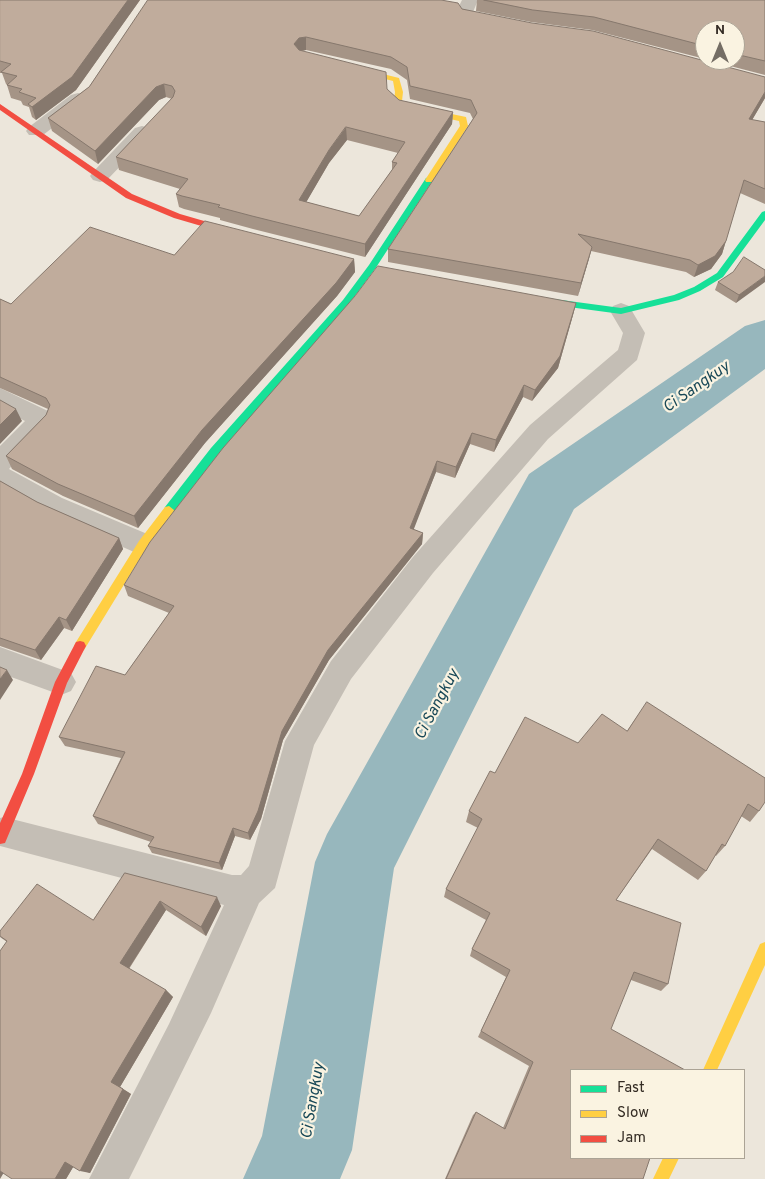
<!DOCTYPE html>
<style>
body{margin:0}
#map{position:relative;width:765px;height:1179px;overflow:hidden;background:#ece6db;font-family:Overpass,sans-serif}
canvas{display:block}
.legend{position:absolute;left:570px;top:1069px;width:175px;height:90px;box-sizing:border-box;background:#faf3e1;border:1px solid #aba395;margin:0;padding:6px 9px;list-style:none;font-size:15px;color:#342c24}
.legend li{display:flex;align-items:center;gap:10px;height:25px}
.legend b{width:25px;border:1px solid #aba395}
.north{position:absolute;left:695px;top:20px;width:50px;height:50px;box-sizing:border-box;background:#faf3e1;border:1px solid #aba395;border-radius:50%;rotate:0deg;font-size:14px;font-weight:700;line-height:20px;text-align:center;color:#342c24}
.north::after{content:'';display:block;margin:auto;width:18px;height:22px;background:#746d64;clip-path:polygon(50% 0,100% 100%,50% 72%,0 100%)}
</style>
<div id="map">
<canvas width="765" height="1179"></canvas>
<ul class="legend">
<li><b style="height:6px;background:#16e098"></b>Fast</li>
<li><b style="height:6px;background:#ffcf43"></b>Slow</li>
<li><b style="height:6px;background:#f24e42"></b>Jam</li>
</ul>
<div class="north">N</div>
</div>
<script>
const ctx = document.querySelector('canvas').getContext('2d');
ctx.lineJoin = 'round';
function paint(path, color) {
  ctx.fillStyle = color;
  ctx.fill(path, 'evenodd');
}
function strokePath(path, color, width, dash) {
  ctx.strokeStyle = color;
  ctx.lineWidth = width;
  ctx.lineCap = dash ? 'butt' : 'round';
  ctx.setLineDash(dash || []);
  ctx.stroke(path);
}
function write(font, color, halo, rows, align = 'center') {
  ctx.font = font + ' Overpass,sans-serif';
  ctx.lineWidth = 4.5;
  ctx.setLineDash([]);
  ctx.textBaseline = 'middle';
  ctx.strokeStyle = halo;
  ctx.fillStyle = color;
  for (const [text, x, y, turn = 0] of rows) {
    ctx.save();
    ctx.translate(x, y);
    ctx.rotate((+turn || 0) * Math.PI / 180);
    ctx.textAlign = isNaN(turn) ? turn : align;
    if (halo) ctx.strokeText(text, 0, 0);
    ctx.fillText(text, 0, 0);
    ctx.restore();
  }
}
const river = new Path2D(`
 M765 320V369L574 509 394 868 352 1150 340 1179H243L262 1136 315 862 327 834 529 474 745 326Z`);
const street = new Path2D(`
 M462 0H478L473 12 502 18 505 22 502 26C490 29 463 25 455 14Z
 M78 93 85 95 87 99 85 103 43 135H29L26 131 29 127 71 95Z
 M142 126 149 128 152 132 149 136 107 180 100 182 93 180 90 176 93 172 135 128Z
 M621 303 629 306 645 333 637 360 548 439 433 573 351 679 314 745 275 888 259 903 211 1013 140 1157 129 1179H89L169 1024 224 905 4 847 0 846V818L4 817 232 875H241L249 866 285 741 331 661 413 557 530 425 618 350 623 333 610 311 613 306Z
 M0 388 50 412 53 418 50 426 9 469 62 498 152 536 156 544 152 552 143 555 134 552 44 512 0 488V446L25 421 0 408Z
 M0 647 71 673 76 682 71 691 61 695 0 673Z`);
const fast = new Path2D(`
 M429 177 433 180 375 269 349 304 219 454 173 513H165L164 510 165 507 211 448 343 300 369 265 426 178Z
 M765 211V220L723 277 700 291 679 300 621 314 539 303 534 300 539 297 621 308 674 295 694 287 717 273 762 212Z`);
const slow = new Path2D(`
 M347 65 399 78 403 92 402 101 409 105 466 117 468 126 432 182H426L425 180 460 126 459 121 404 109 394 102 395 92 393 81 347 69Z
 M169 506 174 510 173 513 147 547 84 650 80 651 76 650 74 646 76 642 139 541 165 507Z
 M765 942V965L717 1070H703L760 944Z
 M663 1158H679L669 1179H653Z`);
const jam = new Path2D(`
 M0 104 132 194 180 214 242 232 243 234 239 237 174 218 126 198 0 110Z
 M80 641 84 642 86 646 67 683 34 774 5 843 0 844V823L22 774 55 682 76 642Z`);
const wall = new Path2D(`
 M0 0H140L76 90 36 120 32 117 29 107 23 105 21 101 11 98 7 85 6 84 2 73H0Z
 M148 0 462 9 765 77V98L752 120 765 122V204L740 193 722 254 711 269 694 277 686 272 591 251 578 296 388 262V249L473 119 470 113 410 99 407 80 391 69 306 50 302 51 387 89 399 100 453 112 452 124 365 257 253 229 220 220V218L184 209 179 207 176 194 180 189 119 170 116 157 172 99 166 97 159 100 98 164 52 131 48 118 89 87ZM347 140 398 153 392 162V170L359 216 306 202 329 163Z
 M477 0H765V75L707 60H735V30H705V59L592 30 531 22 476 11Z
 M174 255 354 259 355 272 337 296 205 443 138 528 63 496 12 469 6 456 46 415 48 409 0 388V299L11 304Z
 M765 270 736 303 715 290 718 282Z
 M576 303 573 315 558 368 532 401 523 397 494 452 470 444 455 478 436 472 413 529 423 533 422 544 329 660 283 740 261 819 250 840 235 836 222 870 152 853 148 846 151 842 98 824 93 816 121 758 65 746 59 737 125 675 169 613 128 596 124 585Z
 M0 481 37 502 119 538 123 549 72 631 64 628 41 660 0 646Z
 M647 702 759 811 750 822 741 816 725 846 716 856 715 855 706 871 698 880 652 849 616 900 668 984 661 991 631 980 571 1070 643 1179H445L473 1115 476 1112 503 1128 529 1066 478 1037 506 977 470 956 472 949 486 920 444 897 446 889 478 828 466 822 469 811 495 773 578 743 627 731Z
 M125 873 221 906 206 936 166 910 129 969 166 990 173 997 120 1087 131 1094 90 1173 73 1167 66 1179 3 1173 7 942 0 937 93 920Z`);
const shadedWall = new Path2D(`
 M128 0H140L76 90 36 120 32 107Z
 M306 37V50L300 51 294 44 299 38Z
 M164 84 166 97 159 100 98 164 95 151 156 87Z
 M765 92V98L745 132 749 119Z
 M453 112 452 124 365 257V244Z
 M346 127 347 140 329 163 300 213 299 200 329 150Z
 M726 241 722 254 711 269 694 277 698 265Z
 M592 247 589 259 578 296 581 283Z
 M354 259 355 272 337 296 205 443 138 528 134 516 202 430Z
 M765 276V282L736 303 739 295Z
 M576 303 573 315 558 368 532 401 535 390Z
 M524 385 523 397 494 452 496 440Z
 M16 409 22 421 0 444V425Z
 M472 433 470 444 455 478 456 467Z
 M437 461 436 472 410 539V528Z
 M423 533 422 544 329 660 283 740 261 819 250 840 248 833 282 731 328 650Z
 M119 538 123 549 72 631 66 620Z
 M59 617 64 628 41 660 35 650Z
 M7 670 13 680 0 700V679Z
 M233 828 235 836 222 870 219 863Z
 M217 897 221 906 206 936 201 927Z
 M160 901 166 910 127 971 120 963Z
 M166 990 173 997 120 1087 131 1094 90 1173 80 1171 111 1082Z
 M65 1162 75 1164 66 1179H55Z
 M0 1168 6 1169 0 1179Z`);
const building = new Path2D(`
 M0 0H128L72 77 32 107 28 104 36 98 19 92 22 89 7 85 17 76 1 72 11 64 0 61Z
 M148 0H441L458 3 462 9 532 23 593 31 765 77V92L749 119 765 122V189L744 180 726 241 715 256 698 265 690 260 578 234 592 247 581 283 388 249 477 113 471 100 410 86 407 67 391 57 306 37 299 38 294 44 299 50 386 72 387 89 399 100 453 112 365 244 252 216 218 207 220 205 182 196 176 194 188 179 116 157 173 97 175 91 172 86 164 84 156 87 95 151 48 118 89 87ZM346 127 405 142 392 162 397 163 359 216 299 200 329 150Z
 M484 0H765V61L735 54V30H705V46L594 17 533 10Z
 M205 221 354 259 336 283 202 430 134 516 58 484 6 456 46 415 50 405 46 398 0 377V299L11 304 90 227 174 255Z
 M744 257 765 270V276L739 295 718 282 733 272Z
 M378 266 576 303 560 356 535 390 524 385 496 440 472 433 456 467 437 461 410 528 423 533 328 650 282 731 258 811 248 833 233 828 219 863 148 846 154 837 93 816 125 752 59 737 96 666 125 675 174 606 124 585 150 542 223 448 355 296Z
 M0 400 16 409 0 425Z
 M0 481 37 502 119 538 66 620 59 617 35 650 0 638Z
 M0 667 7 670 0 679Z
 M647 702 765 778V802L759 811 748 804 725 846 722 844 706 871 658 839 616 900 681 923 668 984 634 972 611 1029 685 1070H571V1158H650L643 1179H446L476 1112 505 1129 533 1062 481 1031 510 970 472 949 490 913 446 889 482 819 469 811 490 771 495 773 525 717 578 743 602 714 627 731Z
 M125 873 217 897 201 927 160 901 120 963 166 990 111 1082 123 1089 80 1171 65 1162 55 1179H12L0 1171V951L7 941 0 936V931L37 884 93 920Z`);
const waterNames = [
 ["Ci Sangkuy",697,388,-35],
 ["Ci Sangkuy",438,705,-62],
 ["Ci Sangkuy",314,1101,-80]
];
paint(river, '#97b7bd');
paint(street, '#c4beb5');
paint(fast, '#16e098');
paint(slow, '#ffcf43');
paint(jam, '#f24e42');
paint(wall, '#a59486');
paint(shadedWall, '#86786d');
paint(building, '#c0ac9c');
strokePath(building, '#86786d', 1);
write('italic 16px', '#184857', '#faf3e1', waterNames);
</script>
